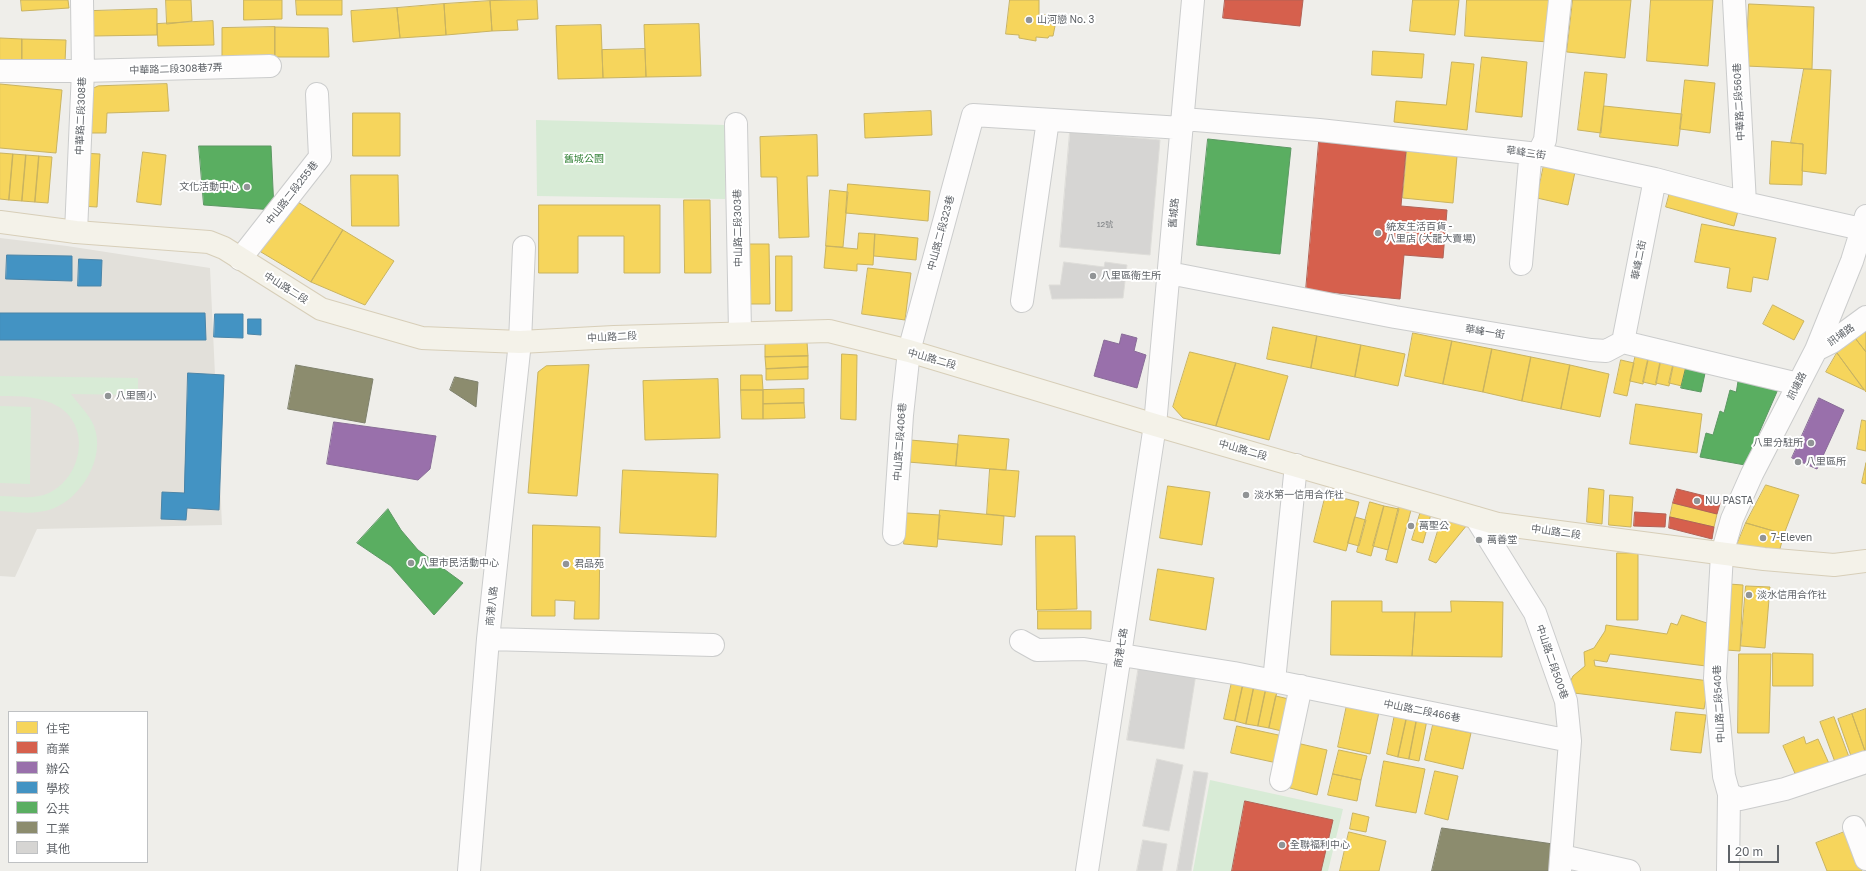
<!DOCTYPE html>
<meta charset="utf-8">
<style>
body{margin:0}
#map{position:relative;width:1866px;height:871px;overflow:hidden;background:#efeeea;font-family:"Golos Text","Noto Sans TC",sans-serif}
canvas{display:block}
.legend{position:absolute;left:8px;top:711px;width:140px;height:152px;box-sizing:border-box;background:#fff;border:1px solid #bfc1c3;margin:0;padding:5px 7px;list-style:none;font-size:12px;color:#5f6368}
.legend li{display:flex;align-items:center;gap:8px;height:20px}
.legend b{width:20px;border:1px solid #bfc1c3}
.scale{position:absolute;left:1728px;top:845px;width:51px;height:18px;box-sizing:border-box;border:2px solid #5f6368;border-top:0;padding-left:5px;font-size:12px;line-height:14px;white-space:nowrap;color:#5f6368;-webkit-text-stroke:3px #fff;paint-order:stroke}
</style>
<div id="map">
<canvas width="1866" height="871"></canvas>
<ul class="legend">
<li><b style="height:11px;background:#f6d55c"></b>住宅</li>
<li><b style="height:11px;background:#d6604d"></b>商業</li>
<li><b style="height:11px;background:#9970ab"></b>辦公</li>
<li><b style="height:11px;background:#4393c3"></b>學校</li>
<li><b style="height:11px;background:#5aae61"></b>公共</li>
<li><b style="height:11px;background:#8c8c6e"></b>工業</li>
<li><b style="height:11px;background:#d6d5d3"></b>其他</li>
</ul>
<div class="scale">20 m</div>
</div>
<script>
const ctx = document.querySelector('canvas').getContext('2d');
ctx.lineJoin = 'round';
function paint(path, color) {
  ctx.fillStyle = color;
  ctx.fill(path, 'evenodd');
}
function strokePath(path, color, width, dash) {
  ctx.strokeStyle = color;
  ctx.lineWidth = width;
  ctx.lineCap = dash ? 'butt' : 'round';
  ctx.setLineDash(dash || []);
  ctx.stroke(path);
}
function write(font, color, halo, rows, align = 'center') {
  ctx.font = font + ' "Golos Text","Noto Sans TC",sans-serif';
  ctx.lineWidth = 4;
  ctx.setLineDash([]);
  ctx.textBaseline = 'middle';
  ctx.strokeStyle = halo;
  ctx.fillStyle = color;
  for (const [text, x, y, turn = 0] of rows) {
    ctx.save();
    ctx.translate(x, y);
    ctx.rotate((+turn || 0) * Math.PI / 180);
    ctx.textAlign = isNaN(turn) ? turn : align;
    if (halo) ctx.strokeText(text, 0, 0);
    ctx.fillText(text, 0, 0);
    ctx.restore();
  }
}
const education = new Path2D(`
 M0 238 67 246 210 268 222 525 37 529 15 577 0 576Z`);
const green = new Path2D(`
 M536 120 726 125 725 199 537 196Z
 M0 376 138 378V395L71 394C78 404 89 414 94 426 106 457 82 498 52 509 35 515 17 512 0 511V496C15 496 34 500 49 493 81 478 92 428 59 407 41 396 21 396 0 396Z
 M0 406 31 407 30 484 0 483Z
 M1210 780 1343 809 1328 871H1193Z`);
const homes = new Path2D(`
 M21 0H68L69 8 22 11Z
 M166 0H191L192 21 167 24Z
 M244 0H282V19L244 20Z
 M296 0H342V15H297Z
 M537 0 538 19 517 20 518 30 492 31 490 1Z
 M1010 0H1039V15H1051L1050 24 1055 26 1053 36H1049L1048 38 1036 37V41L1019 38V35L1006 34Z
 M1413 0H1459L1455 35 1410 31Z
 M1467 0H1551L1548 42 1465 36Z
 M1573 0H1631L1625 58 1567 52Z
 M1651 0H1713L1708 66 1647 61Z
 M490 1 492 31 446 35 444 4Z
 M444 4 446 35 400 38 397 8Z
 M1749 4 1814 7 1812 69 1746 66Z
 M397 8 400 38 353 42 351 11Z
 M157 9V35L93 36 92 11Z
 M213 21 214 45 158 46 157 24Z
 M699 24 701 76 646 77 644 25Z
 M601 25 603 78 558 79 556 26Z
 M275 27V57H222V28Z
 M275 27 328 28 329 57H275Z
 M0 38 22 39V62L0 61Z
 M22 39 66 40 65 63 22 62Z
 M645 49 646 77 603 78 602 50Z
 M1373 51 1424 54 1422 78 1372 75Z
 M1482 57 1527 62 1522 117 1476 112Z
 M1452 62 1474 64 1467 130 1394 122 1396 101 1446 105Z
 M1804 69 1831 70 1826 174 1802 171 1803 144 1791 143Z
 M1585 72 1607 74 1601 133 1578 130Z
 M1685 80 1715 83 1710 133 1680 129Z
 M0 84 62 90 56 153 0 148Z
 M167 84 169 111 107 113 106 133H82L87 91 98 86Z
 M1604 106 1682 114 1678 146 1600 137Z
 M931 111 932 135 865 138 864 114Z
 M353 113H400V156H353Z
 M817 135 818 176H807L809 237 779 238 777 177H761L760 137Z
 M1772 141 1803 144 1802 185 1770 184Z
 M1407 151 1457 156 1453 203 1403 198Z
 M143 152 166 155 161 205 137 202Z
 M0 153 13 154 9 200 0 199Z
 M82 153 100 154 97 207 80 206Z
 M13 154 26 155 22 201 9 200Z
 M26 155 39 156 35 202 22 201Z
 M39 156 52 157 48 203 35 202Z
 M1544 165 1575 172 1568 205 1537 198Z
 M351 175H398L399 226H352Z
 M848 184 930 191 928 221 846 213Z
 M830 190 848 192 843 247 826 246Z
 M1670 192 1738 211 1734 226 1666 207Z
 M293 199 343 230 311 282 261 252Z
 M684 200H710L711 273H685Z
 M539 205H660V273H624V236H578V273H539Z
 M1702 224 1776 238 1768 280 1753 277 1751 292 1727 288 1730 268 1695 262Z
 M343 230 394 261 365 305 311 282Z
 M859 233 875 234 873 265 857 264V271L824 268 826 246 857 249Z
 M875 234 918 238 916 260 874 256Z
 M748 244H769L770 304H750Z
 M776 256H792V311H776Z
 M868 268 911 273 905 320 862 314Z
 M1773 305 1804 321 1794 340 1763 324Z
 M1273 327 1317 336 1311 368 1267 359Z
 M1866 330V352L1855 338Z
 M1413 333 1452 341 1443 384 1405 376Z
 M1317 336 1361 345 1355 377 1311 368Z
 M1855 338 1866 352V392L1837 353Z
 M1452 341 1492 349 1483 392 1443 384Z
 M807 342 808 356 765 357V344Z
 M1361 345 1405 354 1398 386 1355 377Z
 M1492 349 1531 357 1522 401 1483 392Z
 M1637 349 1650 351 1643 384 1630 381Z
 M1650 351 1662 354 1656 385 1643 382Z
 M1190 352 1236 363 1216 426 1183 418 1173 407Z
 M1837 353 1864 390 1826 372Z
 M842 354 857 355 856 420 841 419Z
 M1662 354 1675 357 1669 386 1656 383Z
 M808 356V367L766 369 765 357Z
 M1531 357 1570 365 1561 409 1522 401Z
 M1675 357 1688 360 1682 386 1669 383Z
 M1621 360 1634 363 1627 396 1614 393Z
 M1236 363 1288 376 1269 440 1216 426Z
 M589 365 577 496 528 493 538 372 546 366Z
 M1570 365 1609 374 1600 417 1561 409Z
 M808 367V379L766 380V369Z
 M741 375H762L763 390H741Z
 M718 379 720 438 645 440 643 381Z
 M804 389V403L763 404V390Z
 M741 390H763V419H742Z
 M804 403 805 418 763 419V404Z
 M1636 404 1702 414 1697 453 1630 444Z
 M1862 420 1866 421V451L1857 449Z
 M959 435 1009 439 1006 470 956 466Z
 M910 440 958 444 956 466 908 462Z
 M1866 463V484L1862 483Z
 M990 469 1019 471 1015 517 987 514Z
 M623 470 718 474 716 537 620 533Z
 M1766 485 1799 495 1784 534 1746 523Z
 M1168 486 1210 492 1202 545 1160 538Z
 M1589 488 1604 490 1602 524 1587 522Z
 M1326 494 1359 502 1346 551 1314 542Z
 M1610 495 1633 497 1631 527 1609 525Z
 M1370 502 1384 506 1371 556 1357 552Z
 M1673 503 1717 514 1714 527 1670 517Z
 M1384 506 1399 509 1388 550 1373 546Z
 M1399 506 1411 510 1397 563 1386 560Z
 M940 510 1004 516 1002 545 938 539Z
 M1421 511 1431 514 1423 543 1412 540Z
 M907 513 940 515 937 547 904 544Z
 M1355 517 1366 520 1359 546 1348 543Z
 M1442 518 1467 525 1436 563 1429 560Z
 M1746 523 1784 534 1778 556 1737 545Z
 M533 525 600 527 599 619H574L575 601 555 600V616H532Z
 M1036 536H1075L1077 609 1037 610Z
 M1617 553H1638V620H1617Z
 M1158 569 1214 578 1206 630 1150 620Z
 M1729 584 1743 585 1740 651 1726 650Z
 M1746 586 1770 587 1765 648 1741 646Z
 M1332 601H1382V612H1415L1412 656 1331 655Z
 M1451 601 1503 602 1502 657 1412 656 1415 612H1451Z
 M1038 611H1091V629H1038Z
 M1682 615 1710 624 1706 666 1610 654 1607 662 1594 660 1595 666 1709 681 1704 709 1574 693 1570 682 1573 676 1585 666 1584 652 1594 648 1605 631 1606 625 1667 634 1671 623 1677 625Z
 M1773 653 1813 654V686H1773Z
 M1739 654H1771L1769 733H1738Z
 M1233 677 1244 680 1235 721 1224 719Z
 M1244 680 1255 682 1246 724 1235 721Z
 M1255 682 1267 684 1258 726 1246 724Z
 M1267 684 1278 687 1269 728 1258 726Z
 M1276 696 1293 700 1286 732 1269 728Z
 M1347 705 1379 712 1370 754 1338 747Z
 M1866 709V751H1865L1852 714Z
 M1676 712 1706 715 1701 753 1671 750Z
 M1395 714 1407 716 1398 757 1387 754Z
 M1852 714 1865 751 1851 756 1838 719Z
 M1407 716 1417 718 1409 759 1398 757Z
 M1834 717 1849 757 1835 762 1820 722Z
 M1417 718 1427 720 1419 761 1409 759Z
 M1433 725 1471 733 1463 769 1425 760Z
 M1237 726 1283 736 1277 763 1231 753Z
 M1804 737 1806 744 1818 739 1831 768 1797 778 1783 746Z
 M1301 744 1327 750 1317 795 1290 788Z
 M1339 750 1367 756 1361 780 1333 774Z
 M1384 761 1425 769 1416 813 1376 806Z
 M1435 771 1458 776 1448 820 1425 814Z
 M1333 774 1361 780 1357 801 1328 795Z
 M1353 813 1369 817 1366 832 1350 829Z
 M1847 831 1862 871H1827L1816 843Z
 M1349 832 1386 841 1379 871H1340Z`);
const shops = new Path2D(`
 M1225 0H1303L1300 26 1223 18Z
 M1319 142 1406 150 1401 206 1447 210 1443 258 1404 255 1400 299 1306 290Z
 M1677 489 1721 500 1717 514 1673 503Z
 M1635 512 1666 514 1665 527 1634 526Z
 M1670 517 1714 527 1712 539 1669 528Z
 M1245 801 1333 820 1321 871H1232Z`);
const offices = new Path2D(`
 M1122 334 1137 338 1134 351 1146 355 1137 388 1094 376 1104 340 1119 344Z
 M1819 398 1844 410 1817 469 1792 458Z
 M334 422 436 436 430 469 418 480 327 464Z`);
const schools = new Path2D(`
 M7 255 72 256V281L6 279Z
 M79 259 102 260 101 286H78Z
 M0 313H205L206 340H0Z
 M215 314H243V338L214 337Z
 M248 319H261V335L248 334Z
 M188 373 224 375 219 510 187 508 186 520 161 519 162 492 184 493Z`);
const public = new Path2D(`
 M1208 139 1291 148 1280 254 1197 245Z
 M199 146H271L274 210 204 205Z
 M1688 360 1707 364 1701 392 1681 388Z
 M1739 377 1779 387 1745 465 1700 457 1706 433 1713 435 1720 411 1724 413 1730 390 1736 392Z
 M388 509 401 530 418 550 463 583 434 615 391 566 357 543Z`);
const industry = new Path2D(`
 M296 365 373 379 365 423 288 409Z
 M455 377 478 382 476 407 450 390Z
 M1442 828 1553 844 1550 871H1432Z`);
const building = new Path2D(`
 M1070 132 1160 140 1150 255 1060 247Z
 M1064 262 1104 267 1105 262 1127 265 1123 298 1052 299 1049 285H1060Z
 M1139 665 1196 674 1184 749 1127 740Z
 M1157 759 1183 765 1169 831 1143 826Z
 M1194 771 1208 773 1191 871H1177Z
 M1143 840 1167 844 1162 871H1137Z`);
const minor = new Path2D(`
 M1734 0 1745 203
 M0 71H83L270 66
 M1183 119 1319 130 1538 154 1655 179 1745 203 1866 230
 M736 124 740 332
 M1866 216 1852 261 1816 350 1752 474 1732 519 1722 554 1715 678 1724 776 1729 794 1740 799 1785 789 1866 762
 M76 232 83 71 82 0
 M240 259 320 157 317 94
 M1521 264 1530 160 1538 154 1545 140 1560 0
 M1169 273 1395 317 1591 350 1606 351 1623 342 1798 384
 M1022 301 1048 120
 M1623 342 1655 179
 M1816 350 1832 342 1866 317
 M1476 518 1535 613 1566 701 1570 741 1560 871
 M894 534 902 415 909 351 973 115 1182 128
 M488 639 713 645
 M1021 641 1037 650 1084 649 1234 673 1570 741
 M1274 681 1296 465
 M1281 780 1301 686
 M1854 827 1866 859
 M1562 856 1629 871
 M469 871 488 639 520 342 524 247
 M1087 871 1155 425 1193 0
 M1728 871 1729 794`);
const major = new Path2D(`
 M0 222 76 232 209 242 224 248 321 309 422 338 520 342 614 337 829 331 909 351 1155 425 1498 524 1764 559 1834 565 1866 561`);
const markers = [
 [1029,20,4,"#919496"],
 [247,187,4,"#919496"],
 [1378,233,4,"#919496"],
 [1093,276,4,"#919496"],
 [108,396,4,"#919496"],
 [1811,443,4,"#919496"],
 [1798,462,4,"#919496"],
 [1246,495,4,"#919496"],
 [1697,501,4,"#919496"],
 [1411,526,4,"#919496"],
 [1763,538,4,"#919496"],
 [1479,540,4,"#919496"],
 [411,563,4,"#919496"],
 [566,564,4,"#919496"],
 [1749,595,4,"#919496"],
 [1282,845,4,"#919496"]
];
const numberNames = [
 ["12號",1105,224]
];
const poiNames = [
 ["山河戀 No. 3",1037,20],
 ["文化活動中心",239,187,"right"],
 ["統友生活百貨 -",1386,227],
 ["八里店 (大龍大賣場)",1386,239],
 ["八里區衛生所",1101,276],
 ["八里國小",116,396],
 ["八里分駐所",1803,443,"right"],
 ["八里區所",1806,462],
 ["淡水第一信用合作社",1254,495],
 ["NU PASTA",1705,501],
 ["萬聖公",1419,526],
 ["7-Eleven",1771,538],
 ["萬善堂",1487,540],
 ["八里市民活動中心",419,563],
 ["君品苑",574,564],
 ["淡水信用合作社",1757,595],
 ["全聯福利中心",1290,845]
];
const streetNames = [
 ["中華路二段308巷7弄",176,69,-2],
 ["中華路二段560巷",1739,102,-93],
 ["中華路二段308巷",81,116,-88],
 ["華峰三街",1526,153,8],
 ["中山路二段255巷",292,193,-52],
 ["舊城路",1174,213,-85],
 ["中山路二段303巷",738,228,-91],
 ["中山路二段323巷",941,233,-75],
 ["華峰二街",1639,260,-79],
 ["中山路二段",286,288,32],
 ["華峰一街",1485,332,10],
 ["訊埔路",1841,335,-35],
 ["中山路二段",612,337,-3],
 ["中山路二段",932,359,16],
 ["訊塘路",1797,386,-63],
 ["中山路二段406巷",900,442,-86],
 ["中山路二段",1243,450,16],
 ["中山路二段",1556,532,8],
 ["商港八路",492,606,-84],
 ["商港七路",1121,648,-81],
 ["中山路二段500巷",1552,662,71],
 ["中山路二段540巷",1719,704,-93],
 ["中山路二段466巷",1422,711,11]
];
const parkNames = [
 ["舊城公園",584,159]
];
paint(education, '#e2e0da');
paint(green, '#d8ebd6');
paint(homes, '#f6d55c');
strokePath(homes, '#c9b360', 1);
paint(shops, '#d6604d');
strokePath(shops, '#b26155', 1);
paint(offices, '#9970ab');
strokePath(offices, '#886c97', 1);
paint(schools, '#4393c3');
strokePath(schools, '#4b85a8', 1);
paint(public, '#5aae61');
strokePath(public, '#5c9863', 1);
paint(industry, '#8c8c6e');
strokePath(industry, '#7e806c', 1);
paint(building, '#d6d5d3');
strokePath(building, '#deddd9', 1);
strokePath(minor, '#cbcccc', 24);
strokePath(major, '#d7ceb8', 24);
strokePath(minor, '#fdfcfc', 22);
strokePath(major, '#f4f2e9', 22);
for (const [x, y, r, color] of markers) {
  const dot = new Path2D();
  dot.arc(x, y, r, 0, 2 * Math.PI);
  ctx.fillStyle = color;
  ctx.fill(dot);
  strokePath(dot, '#fff', 1.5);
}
write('8px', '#7e8184', null, numberNames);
write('10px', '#5f6368', '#fff', poiNames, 'left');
write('10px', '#5f6368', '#fff', streetNames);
write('10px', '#348238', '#fff', parkNames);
</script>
